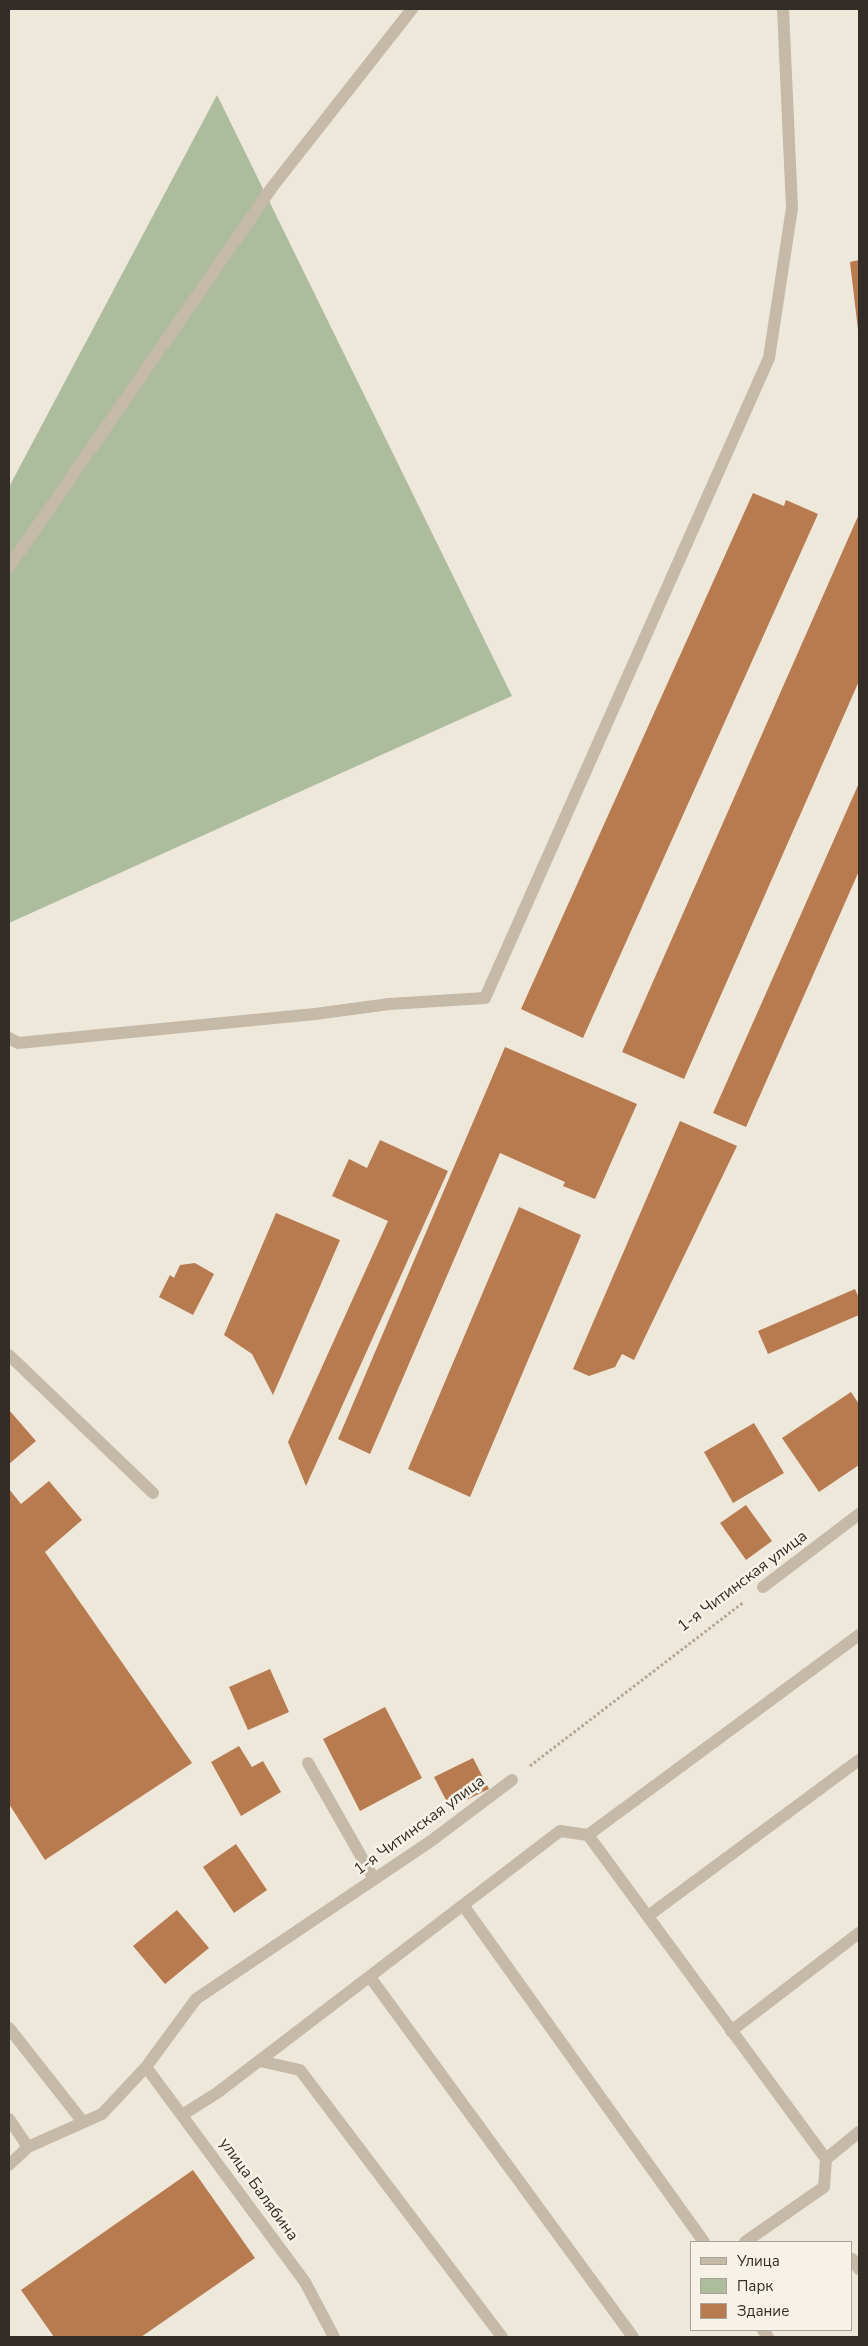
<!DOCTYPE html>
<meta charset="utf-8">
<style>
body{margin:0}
#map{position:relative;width:868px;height:2346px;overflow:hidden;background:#eee8db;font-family:"Nunito Sans",sans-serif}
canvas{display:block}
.frame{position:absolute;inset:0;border:10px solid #332d27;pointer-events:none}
.legend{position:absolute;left:690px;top:2241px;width:162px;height:90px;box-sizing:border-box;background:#f7f2e7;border:1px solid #a9a39a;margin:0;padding:6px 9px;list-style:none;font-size:15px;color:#332d27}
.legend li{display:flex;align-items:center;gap:10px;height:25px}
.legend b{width:25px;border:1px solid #a9a39a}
</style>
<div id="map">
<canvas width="868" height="2346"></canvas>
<div class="frame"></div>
<ul class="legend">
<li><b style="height:6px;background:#c5baa8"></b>Улица</li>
<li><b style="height:14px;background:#acbc9d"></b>Парк</li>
<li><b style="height:14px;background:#b87a4f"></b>Здание</li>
</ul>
</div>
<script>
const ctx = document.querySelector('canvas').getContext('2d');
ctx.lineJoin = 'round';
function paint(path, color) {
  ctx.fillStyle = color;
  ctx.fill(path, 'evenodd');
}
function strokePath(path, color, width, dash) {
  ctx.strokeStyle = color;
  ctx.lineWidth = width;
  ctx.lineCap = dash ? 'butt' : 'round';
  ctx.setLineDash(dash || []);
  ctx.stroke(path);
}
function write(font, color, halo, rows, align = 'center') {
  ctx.font = font + ' "Nunito Sans",sans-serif';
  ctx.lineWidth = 5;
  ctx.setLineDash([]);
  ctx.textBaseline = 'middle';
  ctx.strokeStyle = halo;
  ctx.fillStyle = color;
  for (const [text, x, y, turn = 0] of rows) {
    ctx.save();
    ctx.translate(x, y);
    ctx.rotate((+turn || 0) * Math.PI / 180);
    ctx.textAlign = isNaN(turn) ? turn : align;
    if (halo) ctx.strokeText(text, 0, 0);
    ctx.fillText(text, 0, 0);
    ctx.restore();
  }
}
const green = new Path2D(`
 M217 95 512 696 9 923V487Z`);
const building = new Path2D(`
 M859 260V330H858L850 262Z
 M753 493 784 506 786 500 818 514 583 1038 521 1009Z
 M859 514V681L684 1079 622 1052Z
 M859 783V871L746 1127 713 1113Z
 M505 1047 637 1104 595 1199 563 1186 565 1182 500 1153 370 1454 338 1439Z
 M680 1121 737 1146 634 1360 622 1354 615 1367 589 1376 573 1369Z
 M380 1140 448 1171 306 1486 288 1442 388 1221 332 1196 349 1159 367 1168Z
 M519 1207 581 1235 470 1497 408 1469Z
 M276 1213 340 1240 273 1395 252 1354 224 1335Z
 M195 1263 214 1274 193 1315 159 1297 170 1275 174 1278 180 1265Z
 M855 1289 859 1298V1315L768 1354 758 1331Z
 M851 1392 859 1404V1465L819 1492 782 1438Z
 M9 1410 36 1441 9 1464Z
 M754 1423 784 1473 733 1503 704 1452Z
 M49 1481 82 1520 45 1552 192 1763 45 1860 9 1804V1489L21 1504Z
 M746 1505 772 1541 746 1560 720 1523Z
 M270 1669 289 1712 248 1730 229 1687Z
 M385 1707 422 1778 360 1811 323 1739Z
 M239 1746 252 1767 263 1761 281 1792 241 1816 211 1762Z
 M473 1758 489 1789 450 1808 434 1777Z
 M236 1844 267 1890 234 1913 203 1867Z
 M177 1910 209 1948 165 1984 133 1946Z
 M193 2170 255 2258 141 2337H54L21 2290Z`);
const path = new Path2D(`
 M530 1766 744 1602`);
const lane = new Path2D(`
 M9 567 273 186 412 9
 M9 1038 18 1043 315 1014 389 1004 485 998 769 358 792 208 783 9
 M9 1355 153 1493
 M859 1635 588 1835 826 2159 859 2132
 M308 1763 374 1879
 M463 1905 704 2242
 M648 1916 859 1760
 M370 1977 633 2337
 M9 2028 83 2122
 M731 2031 859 1933
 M260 2061 300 2070 502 2337
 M182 2115 217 2093 560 1831 588 1835
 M9 2119 28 2147
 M745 2242 824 2187 826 2159
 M852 2259 859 2269
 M763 2330 768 2337`);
const street = new Path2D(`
 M763 1587 859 1514
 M146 2067 305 2282 334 2337
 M9 2165 28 2147 102 2114 146 2067 196 1999 431 1841 512 1780`);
const streetNames = [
 ["1-я Читинская улица",743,1582,-37],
 ["1-я Читинская улица",420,1826,-36],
 ["улица Балябина",258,2190,54]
];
paint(green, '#acbc9d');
paint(building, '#b87a4f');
strokePath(path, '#b1a593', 3, [2.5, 2.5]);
strokePath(lane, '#c5baa8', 12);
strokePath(street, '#c5baa8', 12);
write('16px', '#332d27', '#f7f2e7', streetNames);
</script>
